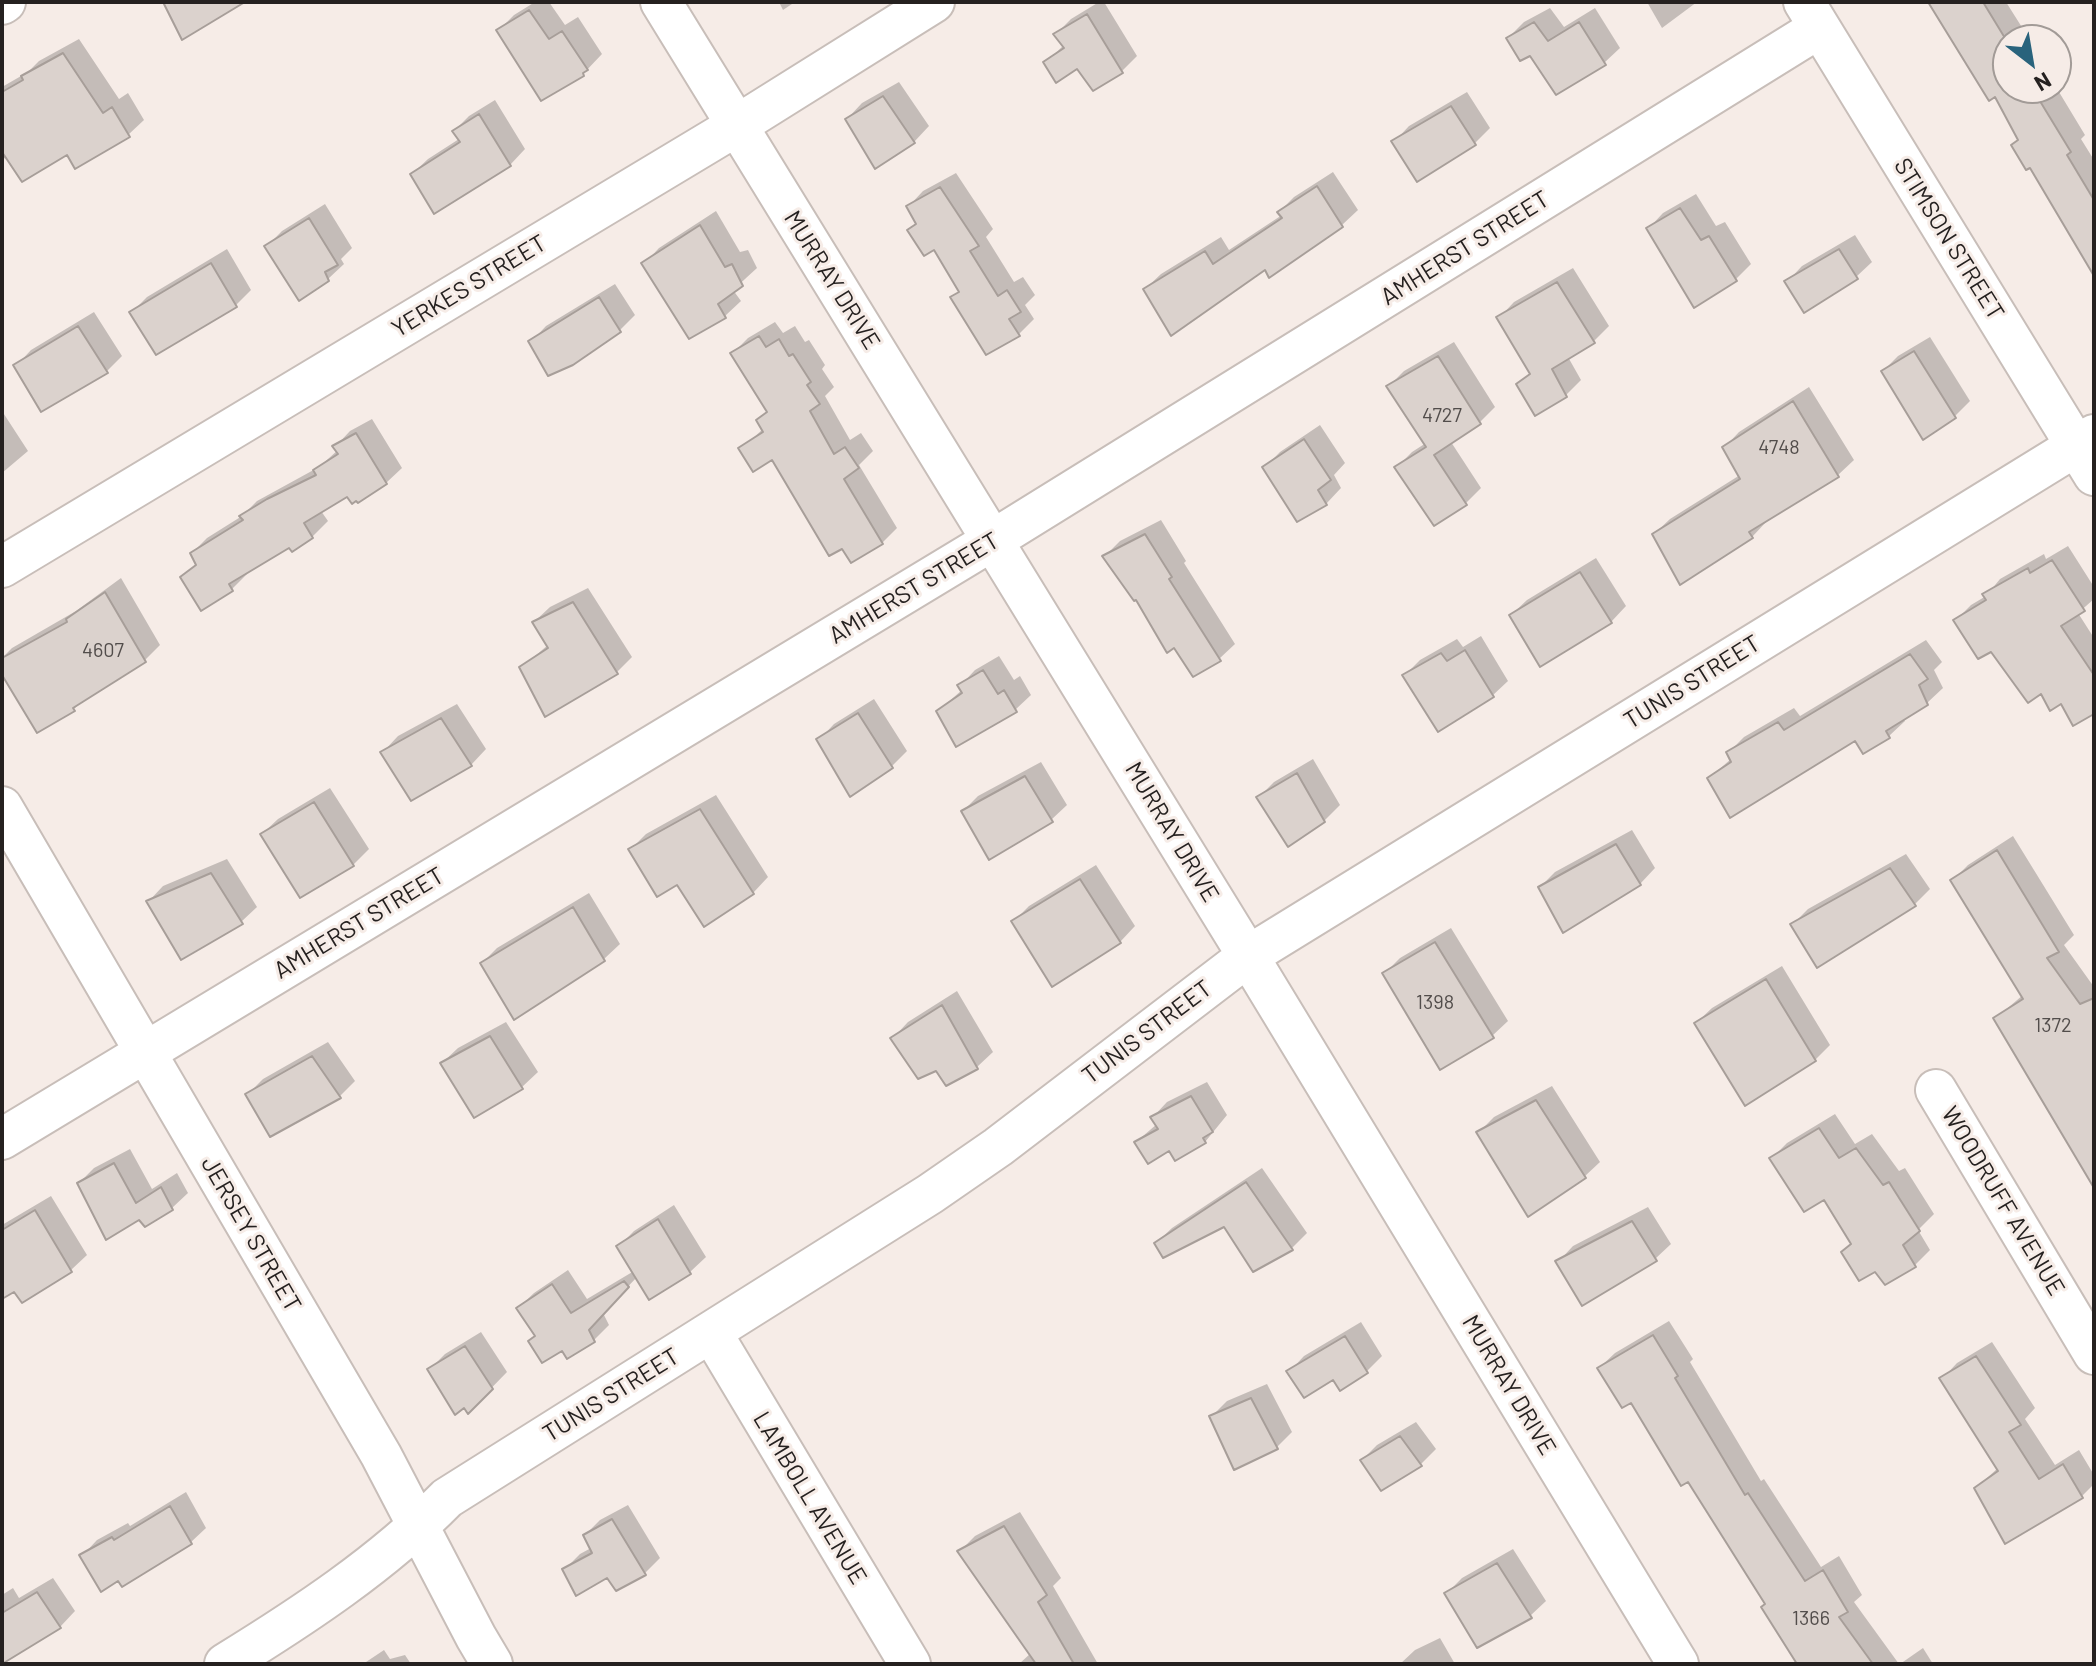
<!DOCTYPE html>
<style>
body{margin:0}
#map{position:relative;width:2096px;height:1666px;overflow:hidden;background:#f6ece7;font-family:Barlow,sans-serif}
canvas{display:block}
.frame{position:absolute;inset:0;border:4px solid #252120;pointer-events:none}
.north{position:absolute;left:1992px;top:24px;width:80px;height:80px;box-sizing:border-box;background:#f6ece7;border:2px solid #a29b97;border-radius:50%;rotate:149deg;font-size:22px;font-weight:700;line-height:32px;text-align:center;color:#252120}
.north::after{content:'';display:block;margin:auto;width:28px;height:36px;background:#29637c;clip-path:polygon(50% 0,100% 100%,50% 72%,0 100%)}
</style>
<div id="map">
<canvas width="2096" height="1666"></canvas>
<div class="frame"></div>
<div class="north">N</div>
</div>
<script>
const ctx = document.querySelector('canvas').getContext('2d');
ctx.lineJoin = 'round';
function paint(path, color) {
  ctx.fillStyle = color;
  ctx.fill(path, 'evenodd');
}
function strokePath(path, color, width, dash) {
  ctx.strokeStyle = color;
  ctx.lineWidth = width;
  ctx.lineCap = dash ? 'butt' : 'round';
  ctx.setLineDash(dash || []);
  ctx.stroke(path);
}
function write(font, color, halo, rows, align = 'center') {
  ctx.font = font + ' Barlow,sans-serif';
  ctx.lineWidth = 6;
  ctx.setLineDash([]);
  ctx.textBaseline = 'middle';
  ctx.strokeStyle = halo;
  ctx.fillStyle = color;
  for (const [text, x, y, turn = 0] of rows) {
    ctx.save();
    ctx.translate(x, y);
    ctx.rotate((+turn || 0) * Math.PI / 180);
    ctx.textAlign = isNaN(turn) ? turn : align;
    if (halo) ctx.strokeText(text, 0, 0);
    ctx.fillText(text, 0, 0);
    ctx.restore();
  }
}
const shadow = new Path2D(`
 M535 2H549L565 25 578 17 602 54 583 74 499 30 514 15Z
 M779 2H795L783 10Z
 M1099 2H1104L1137 56 1122 71 1094 88 1078 66 1045 63 1064 45 1056 34 1071 19Z
 M1647 2H1697L1662 28Z
 M1930 2H2006L2030 40H2008V88L2056 87 2085 135 2081 139 2094 160V272L1996 95Z
 M1550 8 1564 27 1595 8 1620 48 1604 63 1531 53 1508 38 1524 22Z
 M79 39 119 99 128 93 144 120 128 135 68 152 8 156 2 160V87L28 72 39 61Z
 M899 82 929 126 914 142 847 119 862 103Z
 M1467 92 1490 128 1475 143 1417 179 1394 142 1409 126Z
 M495 100 525 149 510 165 412 174 428 159 459 139 454 131 469 116Z
 M1333 172 1358 210 1342 225 1270 275 1265 267 1145 289 1161 274 1221 237 1229 250 1282 215 1279 212 1294 197Z
 M956 173 993 229 986 237 1014 282 1023 277 1035 295 1025 305 1034 319 1019 334 986 352 953 297 960 290 935 248 910 230 918 222 908 207 923 191Z
 M1696 194 1716 226 1725 222 1751 264 1736 279 1648 229 1663 213Z
 M325 204 352 248 341 259 344 264 328 279 267 246 282 231Z
 M716 211 740 252 748 250 757 268 733 290 741 301 725 316 690 336 644 264 659 248Z
 M1855 235 1872 262 1856 277 1787 282 1802 266Z
 M227 249 251 290 236 305 132 312 147 297Z
 M1573 268 1609 326 1593 342 1568 357 1581 380 1566 395 1518 384 1531 372 1499 318 1514 302Z
 M615 284 635 315 619 331 531 342 546 326Z
 M94 312 122 356 107 371 16 366 31 350Z
 M775 322 783 333 795 326 805 342 809 340 825 365 822 369 834 387 825 396 850 440 861 433 873 451 859 465 897 528 882 543 773 457 741 449 763 429 758 420 768 410 733 353 748 338Z
 M1930 337 1970 401 1955 416 1883 371 1898 356Z
 M1454 342 1495 407 1479 423 1451 442 1481 488 1466 503 1397 467 1412 452 1426 443 1388 387 1404 371Z
 M1809 387 1854 460 1838 475 1766 519 1767 521 1752 537 1654 534 1670 519 1740 475 1724 448 1739 432Z
 M2 411 28 451 2 473Z
 M372 419 402 468 386 483 348 495 321 511 328 521 312 537 289 546 246 572 247 574 231 590 183 578 197 563 192 553 207 538 242 516 257 501 319 467 338 450 335 447 350 431Z
 M1320 425 1345 463 1334 475 1341 488 1326 504 1265 467 1280 452Z
 M1161 520 1186 561 1184 563 1235 644 1219 659 1175 646 1105 556 1120 541Z
 M2068 546 2094 587V599L2078 613 2094 638V711L2041 692 1956 620 1971 605 1986 596 2000 579 2044 554 2046 559Z
 M1596 558 1626 606 1611 622 1511 615 1527 600Z
 M121 578 160 645 145 660 84 699 74 709 2 671V658L12 648 76 611Z
 M588 588 632 657 617 672 522 667 548 645 534 622 550 607Z
 M1481 636 1508 681 1492 696 1405 675 1420 660 1457 639 1463 647Z
 M1926 640 1942 662 1934 670 1943 688 1927 703 1903 718 1905 721 1889 736 1864 751 1856 738 1709 778 1731 759 1728 753 1744 737 1794 708 1800 716Z
 M999 656 1014 680 1020 676 1031 695 1015 710 938 711 962 690 960 686 975 670Z
 M874 699 907 751 892 766 819 740 834 724Z
 M457 704 486 749 471 765 383 752 398 736Z
 M1313 759 1340 805 1324 821 1259 797 1274 782Z
 M1041 762 1067 805 1051 820 963 811 978 796Z
 M330 788 369 849 353 865 262 834 278 819Z
 M716 795 768 877 753 893 678 882 630 850 646 834Z
 M1632 830 1655 868 1640 884 1540 887 1555 872Z
 M2013 836 2074 935 2064 945 2094 987V1184L1996 1018 2023 995 1953 880 1968 865Z
 M1906 854 1930 889 1915 904 1818 965 1793 924 1808 909Z
 M227 859 257 907 241 922 148 902 163 886Z
 M1096 865 1135 926 1120 942 1014 921 1029 906Z
 M589 893 620 944 604 959 515 1017 482 963 497 948Z
 M1451 928 1508 1021 1492 1036 1384 974 1400 958Z
 M1782 966 1830 1045 1815 1060 1696 1023 1712 1008Z
 M957 991 993 1052 977 1067 947 1084 937 1069 893 1038 908 1022Z
 M506 1022 538 1072 522 1087 475 1116 442 1063 458 1048Z
 M328 1042 355 1081 340 1096 247 1095 263 1079Z
 M1207 1082 1227 1115 1205 1142 1170 1148 1136 1142 1157 1124 1152 1118 1167 1102Z
 M1552 1086 1600 1162 1584 1177 1479 1132 1494 1117Z
 M1835 1114 1855 1144 1872 1134 1899 1171 1905 1168 1934 1214 1918 1230 1930 1250 1915 1265 1852 1243 1825 1197 1772 1158 1787 1143Z
 M130 1149 152 1189 177 1173 188 1193 172 1208 146 1224 79 1183 94 1168Z
 M1262 1168 1307 1233 1291 1249 1225 1224 1156 1243 1172 1228Z
 M51 1196 87 1255 71 1270 22 1301 15 1290 2 1297V1225Z
 M674 1205 706 1257 690 1272 650 1298 637 1277 603 1313 609 1325 594 1340 563 1348 536 1335 518 1308 534 1293 568 1270 587 1299 634 1271 619 1246 634 1231Z
 M1648 1207 1671 1244 1655 1259 1558 1262 1573 1246Z
 M1669 1321 1693 1359 1690 1362 1761 1481 1764 1479 1821 1567 1839 1556 1862 1595 1854 1602 1899 1664H1804L1688 1479 1632 1400 1599 1368 1615 1353Z
 M1361 1322 1382 1356 1367 1371 1341 1388 1334 1377 1289 1372 1304 1356Z
 M481 1332 507 1372 469 1411 430 1369 445 1354Z
 M1992 1342 2035 1408 2025 1419 2055 1465 2079 1450 2094 1475V1484L2082 1496 1976 1488 1998 1468 1942 1379 1957 1363Z
 M1267 1384 1292 1432 1276 1448 1211 1417 1227 1401Z
 M1416 1422 1436 1449 1421 1464 1381 1488 1362 1460 1377 1445Z
 M186 1492 206 1528 190 1543 82 1556 97 1540 128 1523 130 1526Z
 M628 1505 660 1558 645 1573 607 1575 565 1569 580 1554 591 1548 585 1535 600 1520Z
 M1020 1512 1061 1578 1053 1586 1098 1664H1019L1031 1653 960 1551 975 1536Z
 M1513 1549 1546 1601 1530 1616 1447 1593 1462 1578Z
 M53 1578 75 1611 60 1627 2 1661V1595L13 1588 19 1598Z
 M1440 1638 1455 1664H1400L1415 1650Z
 M1923 1648 1933 1664H1900Z
 M384 1650 390 1659 405 1655 411 1664H363Z`);
const building = new Path2D(`
 M163 2H245L182 40Z
 M1928 2H1983L2008 43V88H2032L2071 152 2067 155 2094 200V276L2030 168 2026 170 2011 145 2018 140 1995 97 1989 101Z
 M529 10 549 39 562 31 588 70 583 73 584 76 541 101 496 30Z
 M1087 14 1123 73 1093 91 1077 69 1056 83 1043 62 1064 48 1053 34Z
 M1534 22 1548 41 1579 22 1606 65 1556 95 1530 56 1520 61 1506 38Z
 M63 53 103 113 112 107 130 137 75 169 67 155 22 182 2 152V92L23 80 21 76Z
 M883 96 915 143 875 169 845 119Z
 M1451 106 1476 145 1417 182 1391 141Z
 M479 114 511 166 434 214 410 174 460 142 452 131Z
 M1317 186 1343 227 1269 278 1265 270 1171 336 1143 289 1205 251 1213 264 1282 218 1277 212Z
 M940 187 979 246 970 251 998 296 1007 290 1021 312 1009 319 1020 336 986 355 950 297 959 292 934 250 924 256 907 230 916 224 906 206Z
 M1680 208 1701 240 1709 236 1737 281 1694 308 1646 228Z
 M309 218 338 265 325 272 329 281 299 301 264 246Z
 M700 225 725 267 732 264 743 286 718 304 726 318 689 339 641 263Z
 M1839 249 1858 279 1804 313 1784 281Z
 M211 263 237 307 156 355 129 312Z
 M1557 282 1595 343 1552 369 1567 397 1535 416 1516 384 1530 374 1496 317Z
 M599 297 621 332 573 365 548 376 528 341Z
 M78 326 108 373 41 412 13 365Z
 M759 336 766 347 779 339 789 356 793 354 811 382 807 385 820 404 810 411 834 454 845 447 859 468 844 479 883 544 851 563 842 549 829 556 772 460 753 472 738 448 763 432 756 420 767 412 730 353Z
 M1914 351 1956 418 1923 440 1881 371Z
 M1438 356 1481 424 1434 455 1467 505 1434 526 1394 467 1426 447 1386 386Z
 M1793 401 1839 477 1749 532 1753 538 1680 585 1652 534 1740 479 1722 447Z
 M356 433 387 484 358 503 356 501 352 504 347 497 304 523 313 538 292 552 289 548 229 584 233 591 201 611 180 577 196 565 190 553 243 520 239 516 267 499 316 475 313 470 338 454 332 446Z
 M1304 439 1331 480 1318 490 1327 505 1297 522 1262 467Z
 M1145 534 1172 577 1169 579 1221 661 1193 677 1174 648 1167 653 1136 600 1134 601 1102 556Z
 M2052 560 2085 611 2061 626 2094 675V714L2073 726 2061 704 2050 711 2041 694 2028 703 1991 652 1978 659 1953 620 1986 600 1982 594 2028 568 2030 573Z
 M1580 572 1612 623 1540 667 1509 615Z
 M105 592 146 662 73 708 75 711 37 733 2 675V658L67 622 66 619Z
 M573 602 618 674 545 717 519 667 548 648 532 622Z
 M1465 650 1494 697 1438 732 1402 675 1441 653 1447 661Z
 M1910 654 1928 679 1919 685 1928 705 1886 731 1890 738 1863 754 1855 741 1730 818 1707 778 1731 762 1726 752 1778 722 1784 730Z
 M983 670 998 694 1004 690 1017 712 956 747 936 711 962 693 957 685Z
 M858 713 893 768 850 797 816 739Z
 M441 718 472 766 411 801 380 752Z
 M1297 773 1325 822 1288 847 1256 797Z
 M1025 776 1053 822 989 860 961 811Z
 M314 802 354 866 300 898 260 834Z
 M700 809 754 894 704 927 677 885 657 897 628 849Z
 M1616 844 1641 885 1563 933 1538 887Z
 M1997 850 2059 952 2047 958 2080 1004 2094 998V1188L1993 1018 2023 999 1950 880Z
 M1890 868 1916 906 1817 968 1790 924Z
 M211 873 243 924 181 960 146 901Z
 M1080 879 1121 943 1052 987 1011 921Z
 M573 907 605 961 514 1020 480 963Z
 M1435 942 1494 1038 1440 1070 1382 973Z
 M1766 979 1816 1061 1745 1106 1694 1023Z
 M942 1005 978 1069 946 1086 936 1071 918 1079 890 1038Z
 M490 1036 523 1089 474 1118 440 1063Z
 M312 1056 341 1098 270 1137 245 1094Z
 M1191 1096 1213 1132 1203 1138 1206 1143 1175 1161 1169 1151 1148 1164 1134 1142 1158 1129 1150 1117Z
 M1536 1100 1586 1178 1528 1217 1476 1132Z
 M1819 1128 1839 1158 1856 1148 1883 1185 1889 1182 1920 1231 1903 1245 1916 1267 1885 1285 1875 1272 1859 1281 1841 1252 1851 1244 1824 1200 1804 1212 1769 1158Z
 M114 1163 136 1203 161 1187 173 1210 145 1227 139 1220 106 1240 77 1183Z
 M1246 1182 1293 1250 1253 1272 1224 1227 1163 1258 1154 1243Z
 M35 1210 72 1272 22 1303 14 1292 2 1299V1230Z
 M658 1219 691 1274 649 1300 616 1246Z
 M1632 1221 1657 1261 1582 1306 1555 1261Z
 M624 1281 629 1287 589 1330 595 1342 567 1359 562 1351 542 1363 528 1341 535 1336 516 1308 552 1284 571 1313Z
 M1653 1335 1678 1376 1675 1378 1745 1495 1748 1493 1805 1581 1823 1570 1848 1612 1839 1617 1873 1664H1797L1761 1607 1765 1604 1688 1482 1681 1486 1631 1403 1622 1408 1597 1368Z
 M1345 1336 1368 1373 1340 1391 1333 1380 1304 1398 1286 1371Z
 M465 1346 493 1389 468 1414 464 1408 455 1415 427 1369Z
 M1976 1356 2021 1425 2009 1432 2039 1479 2063 1464 2083 1498 2005 1544 1974 1488 1998 1471 1939 1378Z
 M1251 1398 1278 1449 1234 1470 1209 1416Z
 M1400 1436 1422 1466 1381 1491 1360 1460Z
 M170 1506 192 1544 122 1587 118 1581 101 1592 79 1555 112 1537 114 1540Z
 M612 1519 646 1575 616 1591 607 1578 576 1596 562 1569 592 1553 583 1535Z
 M1004 1526 1047 1595 1038 1602 1074 1664H1036L957 1551Z
 M1497 1563 1532 1618 1477 1648 1444 1593Z
 M37 1592 61 1628 2 1664V1613Z`);
const street = new Path2D(`
 M661 2 1248 956 1678 1664
 M1804 2 2094 475
 M2 4 5 2
 M2 567 736 126 934 2
 M2 807 381 1455 476 1637 492 1664
 M1936 1090 2094 1354
 M2 1139 993 540 1819 28
 M711 1332 910 1664
 M225 1664C303 1616 382 1564 447 1498L930 1194 998 1147 1248 956 2094 435`);
const numberNames = [
 ["4727",1442,415],
 ["4748",1779,447],
 ["4607",103,650],
 ["1398",1435,1002],
 ["1372",2053,1025],
 ["1366",1811,1618]
];
const streetNames = [
 ["STIMSON STREET",1949,239,58],
 ["AMHERST STREET",1465,248,-32],
 ["MURRAY DRIVE",832,280,58],
 ["YERKES STREET",469,286,-31],
 ["AMHERST STREET",914,588,-31],
 ["TUNIS STREET",1692,682,-32],
 ["MURRAY DRIVE",1172,832,59],
 ["AMHERST STREET",359,923,-31],
 ["TUNIS STREET",1147,1032,-37],
 ["WOODRUFF AVENUE",2003,1201,59],
 ["JERSEY STREET",251,1234,60],
 ["MURRAY DRIVE",1509,1385,59],
 ["TUNIS STREET",611,1395,-32],
 ["LAMBOLL AVENUE",810,1498,59]
];
paint(shadow, '#0003');
paint(building, '#dbd2cd');
strokePath(building, '#a79e99', 2);
strokePath(street, '#c8beb9', 44);
strokePath(street, '#fff', 40);
write('20px', '#524d4b', null, numberNames);
write('24px', '#252120', '#f6ece7', streetNames);
</script>
